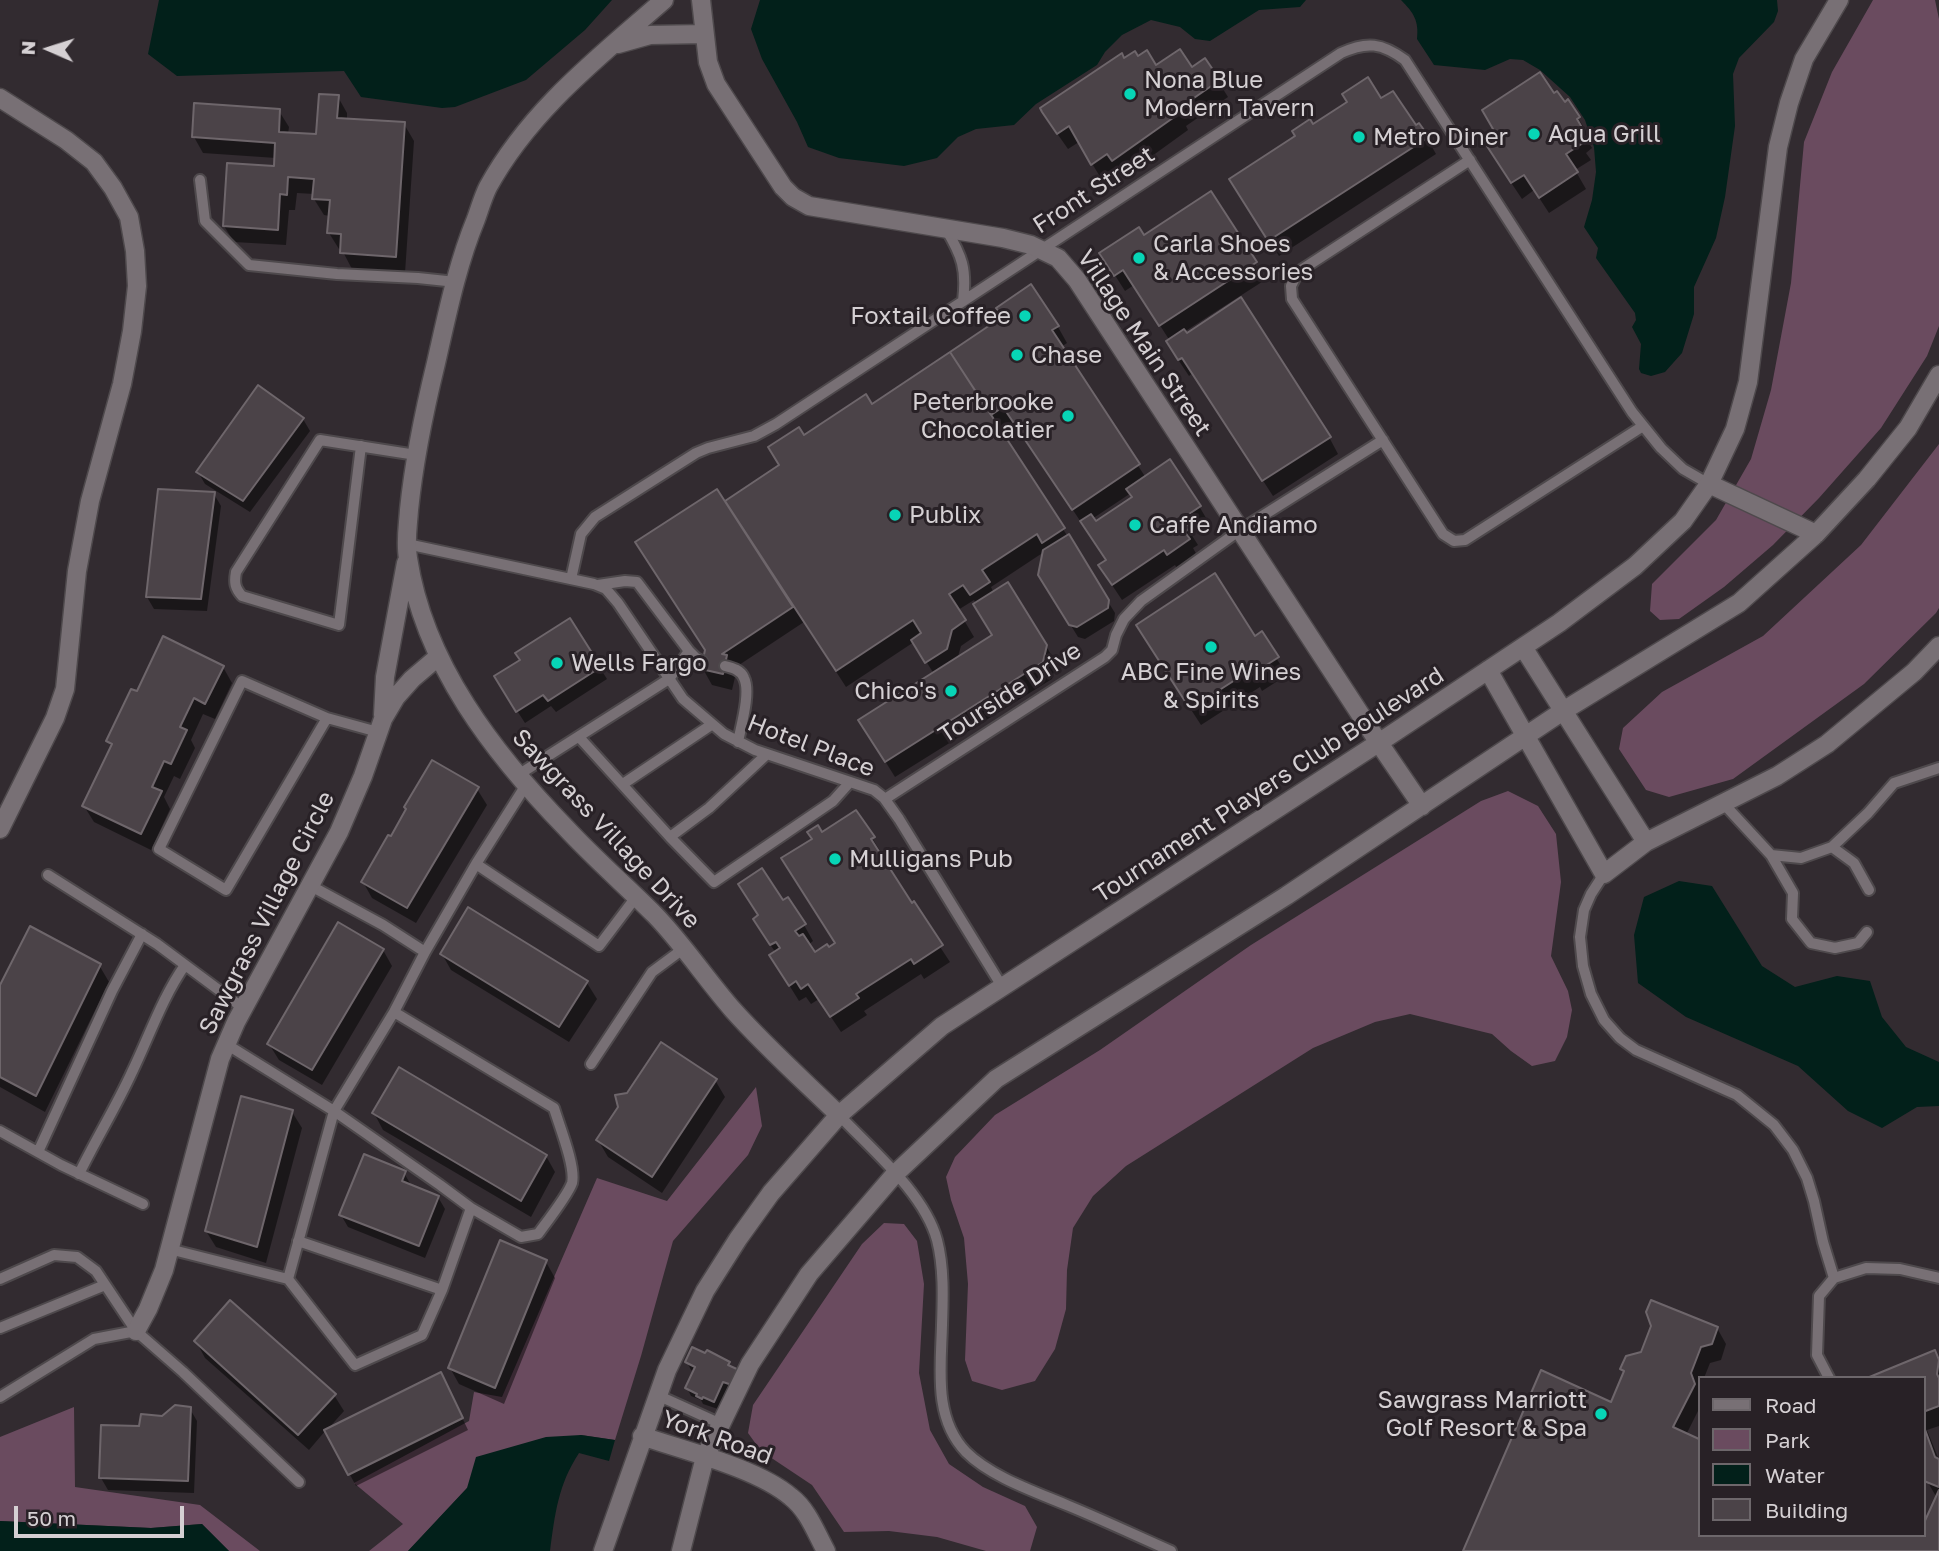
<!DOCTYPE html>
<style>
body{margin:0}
#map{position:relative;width:1939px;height:1551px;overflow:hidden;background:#322b30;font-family:"Golos Text",sans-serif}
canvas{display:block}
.legend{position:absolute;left:1698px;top:1376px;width:228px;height:161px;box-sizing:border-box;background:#282126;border:2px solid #6d676b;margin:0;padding:9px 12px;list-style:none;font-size:21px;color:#d5d0d3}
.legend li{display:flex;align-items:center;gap:14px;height:35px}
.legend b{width:35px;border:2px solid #6d676b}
.north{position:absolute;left:14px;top:14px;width:70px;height:70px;-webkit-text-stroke:5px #282126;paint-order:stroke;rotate:273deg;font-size:19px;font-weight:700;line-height:28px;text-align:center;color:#d5d0d3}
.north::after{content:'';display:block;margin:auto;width:24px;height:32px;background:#d5d0d3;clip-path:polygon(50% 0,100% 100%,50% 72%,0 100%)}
.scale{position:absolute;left:14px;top:1506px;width:170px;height:32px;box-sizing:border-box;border:4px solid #d5d0d3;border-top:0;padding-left:9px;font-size:21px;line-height:24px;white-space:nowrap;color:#d5d0d3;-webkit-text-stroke:5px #282126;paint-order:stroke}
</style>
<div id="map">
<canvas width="1939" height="1551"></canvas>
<ul class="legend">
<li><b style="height:9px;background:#787075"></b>Road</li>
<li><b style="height:19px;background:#6a4b5f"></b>Park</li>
<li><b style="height:19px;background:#02201a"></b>Water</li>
<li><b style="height:19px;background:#4b4348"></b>Building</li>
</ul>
<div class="north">N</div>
<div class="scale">50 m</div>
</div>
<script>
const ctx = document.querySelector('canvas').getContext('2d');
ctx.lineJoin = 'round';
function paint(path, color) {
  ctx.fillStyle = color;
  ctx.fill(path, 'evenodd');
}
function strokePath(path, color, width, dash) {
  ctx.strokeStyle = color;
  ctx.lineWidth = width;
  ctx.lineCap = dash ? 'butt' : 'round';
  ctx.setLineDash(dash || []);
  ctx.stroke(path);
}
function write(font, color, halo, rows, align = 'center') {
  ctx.font = font + ' "Golos Text",sans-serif';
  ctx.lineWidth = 6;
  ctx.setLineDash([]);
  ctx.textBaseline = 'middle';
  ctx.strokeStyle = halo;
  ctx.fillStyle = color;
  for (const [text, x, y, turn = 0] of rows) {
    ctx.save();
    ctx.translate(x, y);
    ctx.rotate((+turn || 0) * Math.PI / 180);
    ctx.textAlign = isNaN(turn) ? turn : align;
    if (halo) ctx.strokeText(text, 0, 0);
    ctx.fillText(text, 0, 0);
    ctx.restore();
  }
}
const green = new Path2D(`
 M1873 0H1935L1939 19V326L1927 356 1881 428 1819 498 1773 545 1724 587 1679 619 1660 620 1650 611 1652 584 1716 520 1751 459 1771 390 1791 283 1804 142 1832 72Z
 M1939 444V608L1936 613 1864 684 1733 779 1669 797 1646 790 1619 749 1623 728 1662 692 1763 636 1861 545Z
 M1508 791 1538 806 1556 834 1561 882 1551 956 1568 991 1572 1010 1567 1037 1555 1061 1532 1066 1511 1051 1492 1034 1410 1014 1375 1022 1313 1048 1126 1166 1093 1196 1073 1228 1067 1270 1066 1309 1055 1349 1035 1381 1002 1390 972 1381 965 1360 968 1284 964 1238 951 1200 946 1177 955 1157 995 1115 1100 1050 1251 945 1481 801Z
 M756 1087 762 1126 748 1155 673 1241 641 1356 615 1440 581 1435 467 1488 408 1551H369L403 1524 354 1483 469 1421 474 1392 502 1397 597 1178 667 1201Z
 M884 1223 904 1224 917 1241 924 1284 919 1373 930 1430 949 1464 983 1487 1025 1506 1037 1527 1030 1551H986L937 1537 889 1531 844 1532 812 1485 761 1451 748 1433 753 1405 862 1244Z
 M74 1407 75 1487 200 1505 260 1551H229L202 1524 151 1528 0 1521V1437Z`);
const water = new Path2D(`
 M159 0H612L585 30 526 80 455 107 442 108 361 97 344 71 177 76 148 54Z
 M760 0H1306L1300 7 1259 10 1210 41 1195 39 1180 27 1151 20 1122 35 1105 52 1097 65 1036 104 1014 125 976 129 958 137 937 158 904 166 839 158 808 147 797 122 762 59 751 29Z
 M1401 0H1777L1778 11 1774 22 1739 58 1733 74 1735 126 1725 197 1716 238 1694 287V314L1682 353 1665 372 1651 376 1641 373 1639 369 1641 344 1632 327 1636 320 1635 313 1596 258 1598 248 1584 227 1592 200 1596 172 1594 147 1585 120 1570 97 1540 70 1523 60 1510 59 1485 70 1434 65 1417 39C1419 21 1414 13 1401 0Z
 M1679 881 1712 886 1762 966 1795 987 1837 976 1870 981 1882 1017 1906 1047 1939 1062V1106L1917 1107 1882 1128 1848 1111 1798 1066 1686 1017 1638 983 1634 935 1644 897Z
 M581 1435 615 1440 609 1461 579 1453C558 1485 555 1514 550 1551H408L467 1488 476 1457 546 1437Z
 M0 1521 151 1528 202 1524 229 1551H0Z`);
const shadow = new Path2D(`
 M1138 58 1156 67 1191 69 1218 81 1228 97 1186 126 1188 130 1123 177 1118 169 1102 180 1079 142 1068 149 1054 129 1124 60Z
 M1553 96 1578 118 1588 134 1585 136 1592 148 1586 153 1591 160 1575 170 1586 189 1549 213 1534 190 1522 199 1492 154Z
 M338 97 347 113V120L404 124 414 141 405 273 352 269 342 250 339 249 329 233 330 216 324 215 314 199V194L297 193 295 210H289L286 245 234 242 224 226 275 168 276 158 203 153 194 137 279 111 289 127 288 134 317 136Z
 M1381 101 1427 138 1436 154 1279 256 1240 196 1313 126Z
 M1210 194 1265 280 1184 332 1329 437 1338 454 1273 496 1193 373 1189 376 1177 358 1170 341 1134 285 1125 291 1111 269 1143 237Z
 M1058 327 1067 343 1061 347 1146 478 1199 506 1209 523 1191 534 1198 545 1193 548 1198 557 1178 570 1175 565 1122 600 1110 582 1107 561 1014 422 1000 431 1063 529 1115 613 1114 621 1085 639 1078 637 1048 588 1044 552 991 587 994 593 1046 646 1056 663 1052 679 895 777 870 737 934 674 914 642 846 687 804 622 733 669 736 673 732 690 712 685 703 669 724 504 781 466 804 437ZM1131 493 1134 498 1095 524 1092 519ZM974 600 994 636 957 660 961 646 974 637 958 610Z
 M303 419 310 431 250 512 205 484 198 472Z
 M214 494 221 506 207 611 154 609 147 597Z
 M1261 634 1287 675 1262 691 1260 687 1201 725 1147 642 1255 638Z
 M223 667 232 683 215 719 203 714 191 740 195 748 180 779 174 776 164 797 170 809 151 850 94 822 84 806 112 748 108 741 137 694Z
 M600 668 607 679 556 712 551 706 525 723 503 689Z
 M477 789 487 805 416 923 372 898 363 882Z
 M856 812 882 854 880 856 950 962 924 979 921 974 864 1011 867 1015 841 1032 819 999 811 1004 806 997 799 1001 781 972 776 953 764 936 782 903 804 925 813 941 808 945 814 954 829 950 837 944 822 834Z
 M468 909 587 983 597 999 569 1042 451 970 442 954Z
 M383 950 392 966 322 1085 279 1060 269 1044Z
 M99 965 109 982 45 1112 0 1087V988Z
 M715 1080 725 1097 662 1193 608 1157 598 1140Z
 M292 1112 302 1128 266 1263 216 1247 206 1231Z
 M374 1113 546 1156 555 1172 531 1217 383 1130Z
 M404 1173 411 1185 438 1197 445 1209 425 1258 348 1227 341 1215Z
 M546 1262 555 1278 504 1404 459 1384 450 1368Z
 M1717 1328 1726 1344 1721 1360 1710 1363 1704 1378H1699V1409L1686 1435 1699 1441V1535H1923L1937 1498 1923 1474V1378L1934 1353 1939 1361V1426L1927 1430 1939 1460V1551H1465L1612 1404 1625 1374 1622 1369Z
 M196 1341 334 1395 344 1411 327 1430 447 1386 468 1430 356 1486 326 1430 309 1450 205 1358Z
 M687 1362 729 1364 736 1392 728 1388 718 1409 703 1404 701 1400 691 1396 687 1388 695 1372 691 1370Z
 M190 1409 197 1421 194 1493 108 1490 101 1478 141 1428 163 1418Z`);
const building = new Path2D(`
 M1180 49 1192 67 1205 58 1220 80 1178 109 1180 113 1112 161 1107 154 1091 165 1069 126 1057 134 1042 112 1040 108 1122 53 1124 58 1135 51 1138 56 1147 50 1156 65Z
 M1540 72 1554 93 1557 91 1565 102 1568 99 1580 117 1577 119 1584 131 1578 136 1583 143 1566 154 1578 172 1539 198 1524 175 1511 183 1481 137 1493 129 1482 110Z
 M1368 77 1381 98 1393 91 1416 125 1419 123 1429 137 1268 241 1229 179 1295 136 1292 131 1310 119 1313 124 1347 102 1342 94Z
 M319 94 339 95 337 118 405 122 396 257 340 253 341 234 327 233 330 200 312 199 314 179 288 177 287 195 280 194 278 230 223 226 227 163 274 166 275 143 192 137 194 103 280 109 279 132 316 134Z
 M1211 191 1257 262 1159 326 1123 270 1114 276 1099 253 1139 227 1144 235Z
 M1031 284 1059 326 1052 330 1140 464 1072 510 1003 407 991 415 950 352 1002 317 996 308Z
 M1241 297 1331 437 1262 481 1182 358 1178 360 1166 341 1184 329 1187 333Z
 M950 352 1065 528 1042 543 1037 534 982 570 990 582 970 595 963 585 949 594 966 620 952 630 947 649 925 663 911 640 921 633 913 620 836 671 725 501 779 465 768 447 799 427 804 435 866 394 872 404Z
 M258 385 304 418 243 501 196 472Z
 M1170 459 1201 506 1183 518 1190 528 1185 532 1190 539 1167 555 1164 550 1112 585 1098 565 1106 560 1080 521 1091 514 1096 521 1132 497 1126 489Z
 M158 489 215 492 201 599 146 597Z
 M717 489 793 607 722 654 727 655 723 674 701 669 705 650 635 542Z
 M1069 534 1109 600 1108 608 1077 627 1069 625 1038 575 1043 550Z
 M1215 573 1255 636 1262 631 1279 657 1251 675 1249 671 1190 709 1136 625Z
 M1008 582 1047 645 1043 662 885 762 858 720 992 635 973 604Z
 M570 618 601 667 548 701 543 695 516 712 494 676 520 660 515 653Z
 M163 636 224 666 205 704 194 698 180 727 187 730 171 764 164 761 152 787 162 791 141 834 82 806 112 744 106 741 131 689 137 691Z
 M432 760 479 787 407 908 361 882 388 835 391 836 406 809 404 807Z
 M856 810 875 837 871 839 912 903 914 901 943 945 914 964 911 959 856 994 859 998 830 1017 808 984 801 989 796 981 789 986 769 955 780 948 776 942 770 945 753 919 758 915 738 884 762 868 783 900 788 897 806 924 795 931 799 936 803 934 815 952 827 944 829 947 835 943 781 858 812 839 807 832 818 825 822 832Z
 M468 907 588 981 559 1027 440 954Z
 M338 922 384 949 312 1070 267 1044Z
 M30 926 101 964 36 1096 0 1077V985Z
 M661 1042 717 1079 652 1177 596 1140 618 1107 615 1095 627 1093Z
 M399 1067 547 1155 521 1201 372 1113Z
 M241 1096 293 1110 257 1247 205 1231Z
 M364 1154 406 1171 402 1181 439 1196 419 1246 339 1215Z
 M500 1240 547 1260 495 1388 448 1368Z
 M230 1300 336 1394 298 1435 194 1341Z
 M1651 1300 1718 1327 1712 1344 1701 1347 1691 1373 1695 1384 1673 1427 1699 1439V1535H1923V1525L1939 1490V1551H1463L1541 1370 1611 1402 1624 1371 1620 1369 1626 1356 1641 1352 1651 1326 1646 1312Z
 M692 1347 705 1353 707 1350 730 1362 728 1365 739 1370 732 1385 723 1382 714 1402 703 1397 702 1399 696 1396 697 1394 685 1388 695 1367 685 1362Z
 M1935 1350 1939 1360 1937 1374 1939 1378V1406L1923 1412V1378H1867Z
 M441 1372 463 1418 348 1475 324 1430Z
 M175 1405 191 1407 188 1481 99 1478 101 1425 139 1426 141 1414 162 1416Z
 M1923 1424 1935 1457 1939 1459V1487L1924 1481 1923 1479Z`);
const lane = new Path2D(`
 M1470 160 1298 272 1291 286 1292 299 1443 534 1454 541 1465 540 1643 426
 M200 180 205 221 249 265 337 274 418 278 456 282
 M946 229C962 256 967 269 963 301
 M361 446 339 625 242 596C235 588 234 583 236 572L320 440 416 455
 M407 544 594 584 606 589 618 603 683 699 724 734 755 750 874 790 884 798 899 819 1003 988
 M571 579 581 534 595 517 696 453 708 448 754 436 776 424 1341 53C1367 41 1382 43 1405 60L1632 412 1661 448 1683 469 1709 484
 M689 651 696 658 702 661
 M725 666C733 668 741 670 744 678 751 692 741 726 738 742
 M327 718 226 890 159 849 242 681 327 718 378 732
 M579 737 670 837
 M767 754 709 808 670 837 714 882 833 801 850 782
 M518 775 669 679 689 651 637 582 625 581 598 585
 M623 784 711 725
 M885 799 1105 657 1112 650 1116 635 1124 619 1141 601 1240 530 1383 440
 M1723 803 1771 855 1801 858 1832 847 1868 813 1894 783 1939 768
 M1832 847 1854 863 1869 890
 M1771 855 1793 893 1792 919 1811 943 1835 948 1858 943 1867 932
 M476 864 599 946 636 897
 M1604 874 1591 894 1584 910 1580 937 1583 966 1591 994 1604 1020 1620 1038 1636 1050 1737 1095 1774 1125 1793 1150 1807 1178 1814 1201 1823 1242 1834 1278
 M48 875 157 944 243 1008
 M311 886 383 925 425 952 394 1012 334 1111 440 1185 471 1208 521 1237 538 1234C546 1223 568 1195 572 1183 576 1167 559 1125 554 1108L394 1012
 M425 952 476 864 526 785
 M591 1064 652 972 683 949
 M839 1115C872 1150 924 1193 937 1240 944 1267 943 1297 942 1325 941 1367 933 1418 966 1452 991 1477 1036 1492 1069 1506 1103 1520 1137 1536 1171 1551
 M0 1131 61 1165 143 1204
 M38 1152 112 991 142 934
 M79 1174C96 1139 116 1107 132 1072 149 1037 162 998 185 965
 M169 1249 288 1279 334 1111 226 1044
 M0 1279 54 1255 77 1257 96 1271 136 1331 183 1372 299 1482
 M288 1279 355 1365 422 1335 442 1290 298 1241
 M442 1290 471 1208
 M0 1328 105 1285
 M1829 1378 1817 1355 1819 1296 1834 1278 1866 1268 1900 1269 1939 1278
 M657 1395 721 1424
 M0 1397 94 1339 136 1331`);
const street = new Path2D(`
 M664 0C599 57 530 110 488 187 483 197 480 208 476 219 457 265 447 315 436 363 424 412 414 460 409 510 408 526 405 542 408 558 424 664 494 754 567 829 595 859 626 886 655 915 683 944 706 979 733 1010 766 1047 803 1080 839 1115
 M701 0 708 62 716 84 783 187 793 197 809 206 1003 238 1031 245 1058 258 1077 280 1379 743 1422 806
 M618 44 650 35 704 34
 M0 98 66 140 94 162 113 188 129 217 135 251 137 286 132 331 122 384 90 501 77 571 65 689 55 718 0 829
 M1709 484 1816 534
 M1523 647 1646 842
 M1488 670 1604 874 1646 842 1777 776 1827 744 1914 672 1939 646
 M383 715 385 677 406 563
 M136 1331 148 1309 164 1270 220 1059 236 1022 339 832 363 776 383 719 396 697 412 679 439 656
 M642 1436C685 1451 757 1468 791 1497 808 1510 816 1533 826 1551
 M603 1551 667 1370 705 1291 738 1239 771 1193 839 1115 942 1026 1389 736 1559 623 1635 566 1683 521 1709 484 1735 429 1748 382 1778 147 1789 103 1804 59 1839 0
 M681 1551 705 1457 750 1364 809 1274 895 1174 996 1079 1286 896 1563 711 1739 603 1816 534 1867 479 1908 428 1939 375`);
const markers = [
 [1130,94,7,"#07d5b6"],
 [1534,134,7,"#07d5b6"],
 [1359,137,7,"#07d5b6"],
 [1139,258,7,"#07d5b6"],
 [1025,316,7,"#07d5b6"],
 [1017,355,7,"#07d5b6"],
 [1068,416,7,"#07d5b6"],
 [895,515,7,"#07d5b6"],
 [1135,525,7,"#07d5b6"],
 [1211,647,7,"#07d5b6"],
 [557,663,7,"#07d5b6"],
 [951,691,7,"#07d5b6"],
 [835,859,7,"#07d5b6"],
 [1601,1414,7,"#07d5b6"]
];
const poiNames = [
 ["Nona Blue",1144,80],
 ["Modern Tavern",1144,108],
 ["Aqua Grill",1548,134],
 ["Metro Diner",1373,137],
 ["Carla Shoes",1153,244],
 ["& Accessories",1153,272],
 ["Foxtail Coffee",1011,316,"right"],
 ["Chase",1031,355],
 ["Peterbrooke",1054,402,"right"],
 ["Chocolatier",1054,430,"right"],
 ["Publix",909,515],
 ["Caffe Andiamo",1149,525],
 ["Wells Fargo",571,663],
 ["ABC Fine Wines",1211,672,"center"],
 ["& Spirits",1211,700,"center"],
 ["Chico's",937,691,"right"],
 ["Mulligans Pub",849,859],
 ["Sawgrass Marriott",1587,1400,"right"],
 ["Golf Resort & Spa",1587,1428,"right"]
];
const streetNames = [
 ["Front Street",1094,190,-33],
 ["Village Main Street",1144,343,56],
 ["Tourside Drive",1010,693,-33],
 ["Hotel Place",811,746,21],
 ["Tournament Players Club Boulevard",1269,785,-33],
 ["Sawgrass Village Drive",606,829,47],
 ["Sawgrass Village Circle",267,913,-63],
 ["York Road",717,1438,20]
];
paint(green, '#6a4b5f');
paint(water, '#02201a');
paint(shadow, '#0007');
paint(building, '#4b4348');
strokePath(building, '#6e666b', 2);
strokePath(lane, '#4e494c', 14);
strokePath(street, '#4e494c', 21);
strokePath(lane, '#787075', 10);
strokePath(street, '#787075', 18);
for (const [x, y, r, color] of markers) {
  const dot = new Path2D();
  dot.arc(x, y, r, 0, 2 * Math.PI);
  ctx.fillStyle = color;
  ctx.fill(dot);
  strokePath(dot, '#282126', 2.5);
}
write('24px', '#d5d0d3', '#282126', poiNames, 'left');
write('24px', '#d5d0d3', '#282126', streetNames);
</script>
